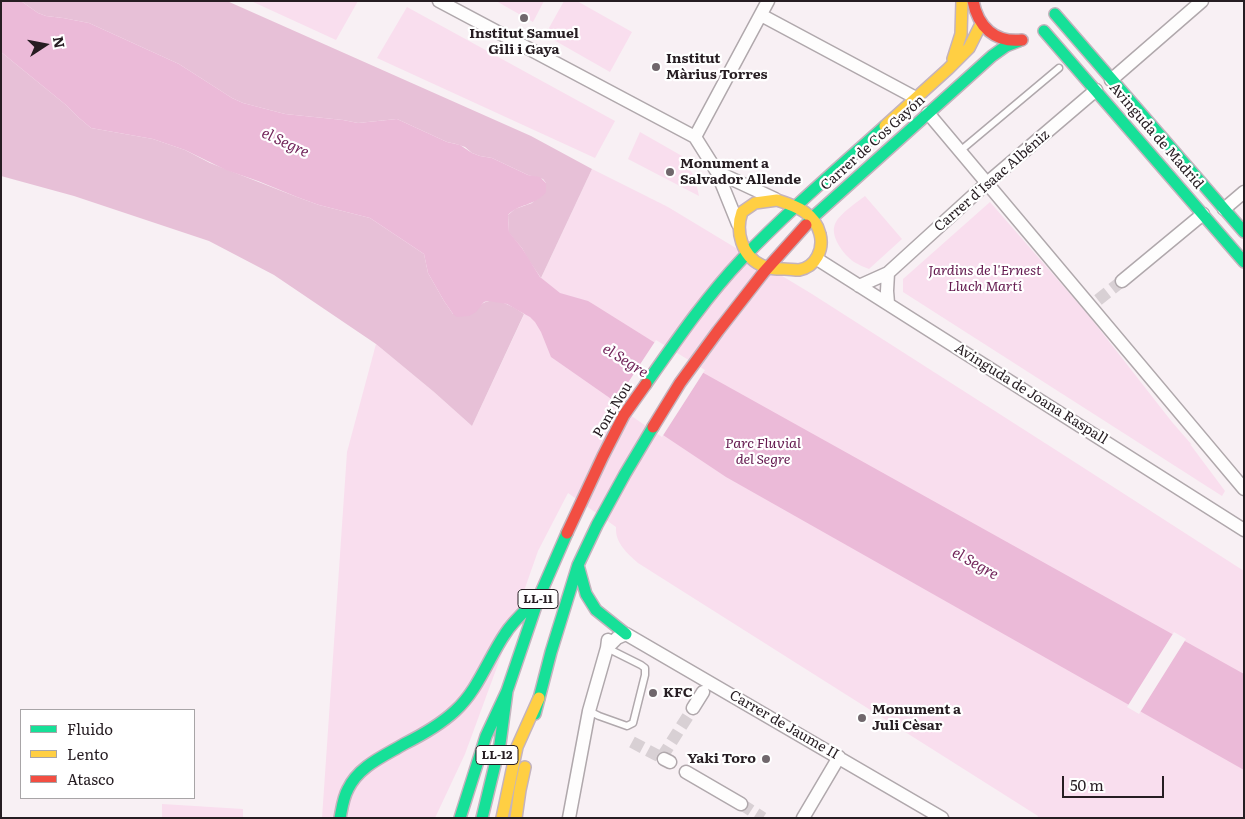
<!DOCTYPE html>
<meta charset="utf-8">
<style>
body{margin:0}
#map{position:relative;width:1245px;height:819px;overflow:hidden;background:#f8f0f4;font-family:Literata,serif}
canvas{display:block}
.frame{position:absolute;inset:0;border:2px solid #261d22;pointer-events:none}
.legend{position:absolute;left:20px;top:709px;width:175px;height:90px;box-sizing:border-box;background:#fff;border:1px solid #a8a5a7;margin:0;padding:6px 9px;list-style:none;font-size:15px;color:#261d22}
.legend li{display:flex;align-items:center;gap:10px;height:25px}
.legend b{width:25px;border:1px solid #a8a5a7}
.north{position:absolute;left:20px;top:20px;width:50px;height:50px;-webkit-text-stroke:4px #fff;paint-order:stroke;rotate:79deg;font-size:14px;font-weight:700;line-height:20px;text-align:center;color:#261d22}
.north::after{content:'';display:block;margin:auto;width:18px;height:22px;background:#261d22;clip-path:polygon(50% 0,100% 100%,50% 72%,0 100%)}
.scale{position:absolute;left:1062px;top:776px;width:102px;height:22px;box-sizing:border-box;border:2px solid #261d22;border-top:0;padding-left:6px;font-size:15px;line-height:18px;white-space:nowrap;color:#261d22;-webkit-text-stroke:4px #fff;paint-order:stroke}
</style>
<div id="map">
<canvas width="1245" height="819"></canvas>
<div class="frame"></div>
<ul class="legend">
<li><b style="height:6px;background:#16e098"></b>Fluido</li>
<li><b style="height:6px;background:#ffcf43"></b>Lento</li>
<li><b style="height:6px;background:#f24e42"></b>Atasco</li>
</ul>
<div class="north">N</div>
<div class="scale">50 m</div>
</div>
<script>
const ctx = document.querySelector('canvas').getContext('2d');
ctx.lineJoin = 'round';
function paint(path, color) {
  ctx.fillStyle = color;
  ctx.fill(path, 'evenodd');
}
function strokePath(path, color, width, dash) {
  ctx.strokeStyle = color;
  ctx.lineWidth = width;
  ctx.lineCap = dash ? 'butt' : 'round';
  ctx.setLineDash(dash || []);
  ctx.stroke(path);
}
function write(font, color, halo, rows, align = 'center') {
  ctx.font = font + ' Literata,serif';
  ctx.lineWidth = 4.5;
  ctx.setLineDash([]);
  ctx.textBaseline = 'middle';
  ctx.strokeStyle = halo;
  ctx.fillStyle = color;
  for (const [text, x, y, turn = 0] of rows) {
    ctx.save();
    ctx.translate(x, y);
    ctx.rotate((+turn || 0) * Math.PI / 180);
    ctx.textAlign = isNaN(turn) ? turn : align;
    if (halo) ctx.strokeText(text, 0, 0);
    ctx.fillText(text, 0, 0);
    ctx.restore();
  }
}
const green = new Path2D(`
 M251 1H358L336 40Z
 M496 1H544L533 22Z
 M564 1H577L632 32 610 72 545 35Z
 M407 7 615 121 595 158 377 58Z
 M640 132 682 156 695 178 699 196 628 159Z
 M592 169 668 207 812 294 1059 452 1244 571V818H1037L1038 816 638 563C627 553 615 543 616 527L568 493 538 551 504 648 465 754 435 818H322L347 452 376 344 434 392 472 426Z
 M865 196 902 239 869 269C864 267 859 265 854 262 844 255 828 235 836 222 840 214 857 202 865 196Z
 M990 202 1086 312 1172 422 1192 445 1190 444 1225 491 1222 496 903 292V279Z
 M162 804 243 809V818H162Z`);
const forest = new Path2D(`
 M21 1H227L531 136 592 169 541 278 528 259 522 248 509 233 508 215 515 209 532 203 546 187V183L543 179 528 175 492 158 480 156 472 153 465 147 456 144 447 142 397 119 358 123 343 120 285 114 243 103 232 98 179 64 89 23 63 18 46 16 38 13Z
 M1 52 66 105 78 117 91 128 153 139 185 150 210 163 297 197 319 205 370 218 424 254 428 273 444 301 453 314 481 305C492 294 514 307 524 314L472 426 434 392 376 344 274 275 209 241 74 196 1 176Z`);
const water = new Path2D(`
 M1 1H21L38 13 46 16 63 18 89 23 179 64 232 98 243 103 285 114 343 120 358 123 397 119 447 142 460 145 472 153 480 156 492 158 528 175 540 177 546 183V192C535 206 518 204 508 215L509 232 522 248 540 277 560 293 588 301 593 304 700 371 1244 674V770L726 477 660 433 551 357 541 332 535 322 530 317 519 311 507 304 488 301 484 302 476 312 469 316 457 317 453 314 444 301 428 273 424 254 370 218 319 205 297 197 258 181 226 170 185 150 153 139 91 128 78 117 66 105 1 52Z`);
const pier = new Path2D(`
 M656 340 705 370 662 437 614 404Z
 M1174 632 1186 639 1139 714 1127 707Z`);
const streetTunnel = new Path2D(`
 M1098 300 1122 281
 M632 742 664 759
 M662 757 693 708
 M741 804 763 818`);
const lane = new Path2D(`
 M960 151 1059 68
 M589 711 599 716 627 726 633 723 645 675V668L641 665 607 648`);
const street = new Path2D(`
 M439 1 695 137 717 172 738 224
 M761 15 916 98
 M1111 80 1202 1
 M928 113 1244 489
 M695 137 768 1
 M717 172 775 199
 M1224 209 1244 192
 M817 259 1244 530
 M1122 281 1203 214
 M859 286 888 273 987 183 1096 90
 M888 303 887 291 888 273
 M607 648 617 638 626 634 942 818
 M693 708 703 692
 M664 759 670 762
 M686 772 741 804
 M569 818 589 711 607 648 608 640
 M803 818 839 757`);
const fast = new Path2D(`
 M1055 14 1244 232
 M1044 31 1244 262
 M806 225 812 218 992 56 1006 46 1019 41
 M646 384C676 341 706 297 742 259 787 212 836 170 885 126
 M578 565 586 594 596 610 626 634
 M535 714 551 652 578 565 597 525 625 474 653 427
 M340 818C342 808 343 798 348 789 359 766 384 756 404 744 422 735 441 724 455 711 478 690 488 659 505 634 513 621 525 611 536 600
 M460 818 486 736 507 691 539 597 567 533
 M482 818 500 744 507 691`);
const slow = new Path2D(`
 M953 59 961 34 962 1
 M885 126 948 69 969 48 981 24
 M777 200C796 206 815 213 820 234 824 249 816 267 799 270 794 270 789 269 784 269 776 269 769 269 761 265 742 256 735 231 742 212L755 203Z
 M502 818 517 747 539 698
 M516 818 520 790 525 767`);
const jam = new Path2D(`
 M973 1C978 27 995 43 1022 40
 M653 427 680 383 718 331 764 272 806 225
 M567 533 603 456 624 415 646 384`);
const markers = [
 [524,18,5,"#70676c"],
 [656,67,5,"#70676c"],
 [670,172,5,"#70676c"],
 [653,693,5,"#70676c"],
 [862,718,5,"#70676c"],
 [766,759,5,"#70676c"]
];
const shields = [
 [538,599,40],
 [497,755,42]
];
const shieldNames = [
 ["LL-11",538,599],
 ["LL-12",497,755]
];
const poiNames = [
 ["Institut Samuel",524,34,"center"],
 ["Gili i Gaya",524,50,"center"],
 ["Institut",666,59],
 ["Màrius Torres",666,75],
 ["Monument a",680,164],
 ["Salvador Allende",680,180],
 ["KFC",663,693],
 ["Monument a",872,710],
 ["Juli Cèsar",872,726],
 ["Yaki Toro",756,759,"right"]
];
const streetNames = [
 ["Avinguda de Madrid",1156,136,49],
 ["Carrer de Cos Gayón",873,143,-42],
 ["Carrer d'Isaac Albéniz",992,181,-41],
 ["Avinguda de Joana Raspall",1031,394,32],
 ["Pont Nou",613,410,-59],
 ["Carrer de Jaume II",784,725,30]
];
const parkNames = [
 ["Jardins de l'Ernest",985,271],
 ["Lluch Martí",985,287],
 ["Parc Fluvial",763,444],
 ["del Segre",763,460]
];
const waterNames = [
 ["el Segre",285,143,25],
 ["el Segre",625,361,32],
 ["el Segre",975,564,29]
];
paint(green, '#f9deee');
paint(forest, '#e7c0d7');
paint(water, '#ebbad8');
paint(pier, '#f8f0f4');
strokePath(streetTunnel, '#d8d0d4', 12, [12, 6]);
strokePath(lane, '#b0a8ac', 9);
strokePath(street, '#b0a8ac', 15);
strokePath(fast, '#c4b3bd', 14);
strokePath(slow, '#c4b3bd', 14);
strokePath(jam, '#c4b3bd', 14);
strokePath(lane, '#fefdfd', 6);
strokePath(street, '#fefdfd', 12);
strokePath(fast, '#16e098', 11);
strokePath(slow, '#ffcf43', 11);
strokePath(jam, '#f24e42', 11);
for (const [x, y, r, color] of markers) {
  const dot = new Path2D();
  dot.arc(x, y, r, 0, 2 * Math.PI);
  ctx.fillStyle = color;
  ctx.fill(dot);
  strokePath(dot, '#fff', 2);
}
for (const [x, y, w] of shields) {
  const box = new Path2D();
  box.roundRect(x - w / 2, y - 9.5, w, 19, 4);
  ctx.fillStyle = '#fff';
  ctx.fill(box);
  strokePath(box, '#261d22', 1);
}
write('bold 12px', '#261d22', null, shieldNames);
write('bold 14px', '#261d22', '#fff', poiNames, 'left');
write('14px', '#261d22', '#fff', streetNames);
write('italic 14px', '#63184e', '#fff', parkNames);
write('italic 15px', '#73275c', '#fff', waterNames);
</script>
